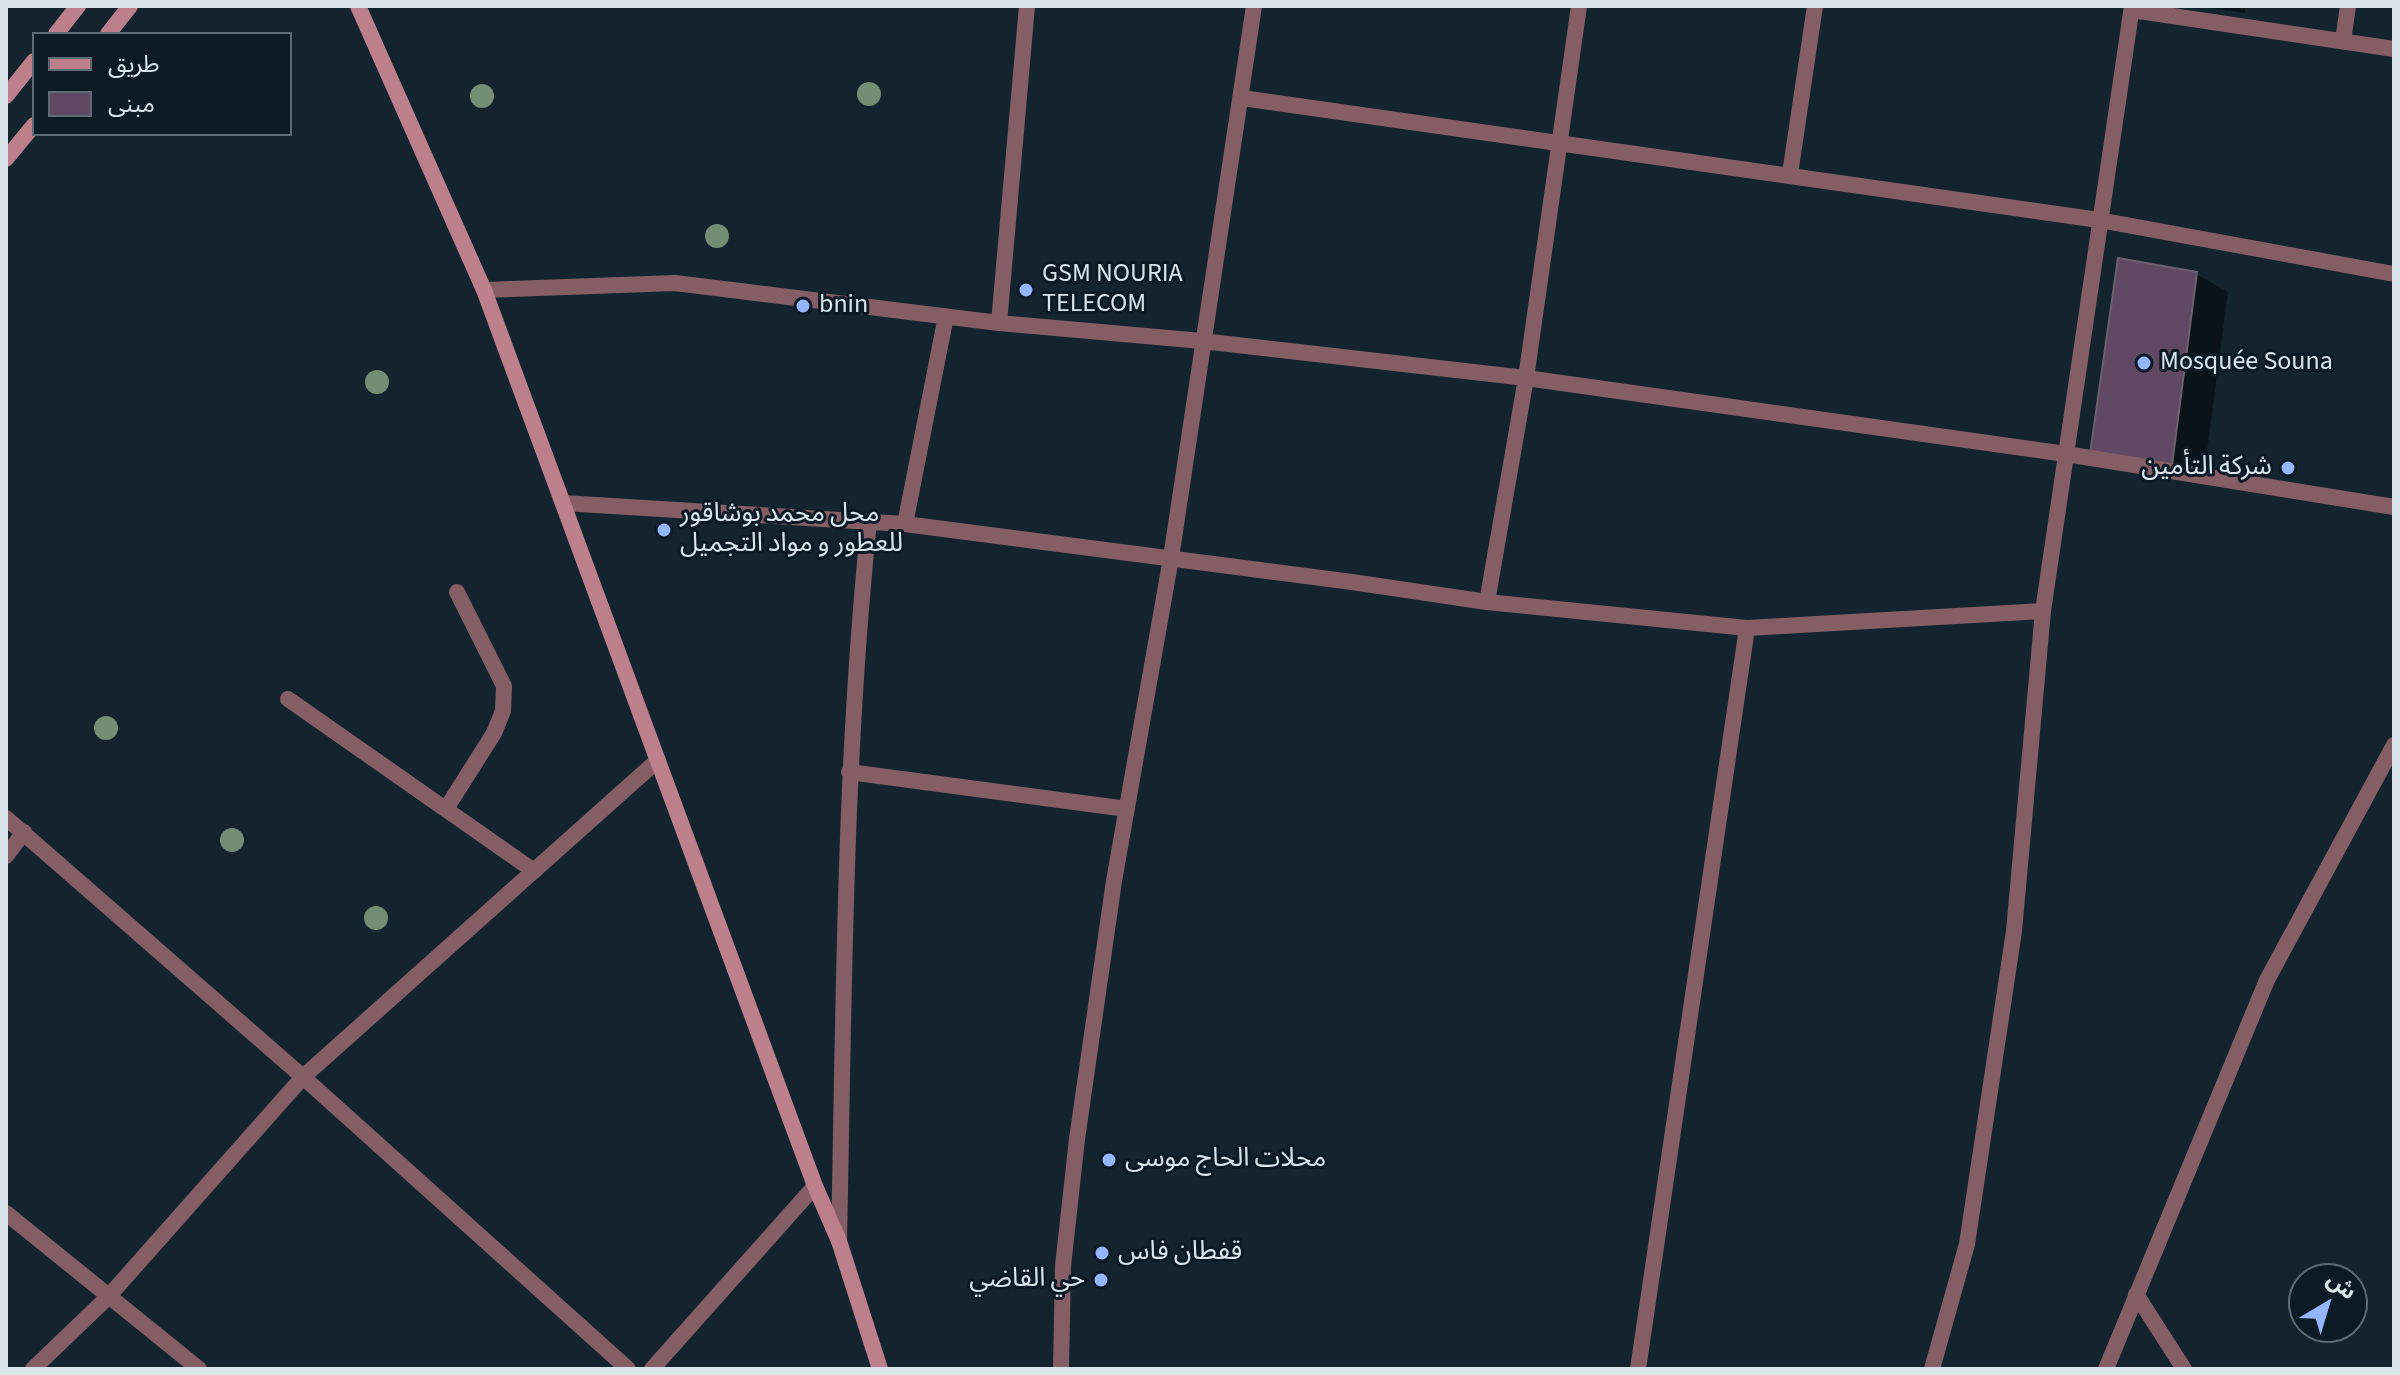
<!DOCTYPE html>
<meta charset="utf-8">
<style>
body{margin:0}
#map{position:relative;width:2400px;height:1375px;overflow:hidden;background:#14242f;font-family:"Source Sans 3","Noto Sans Arabic",sans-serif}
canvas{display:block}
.frame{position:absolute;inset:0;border:8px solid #dae4eb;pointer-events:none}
.legend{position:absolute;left:32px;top:32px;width:260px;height:104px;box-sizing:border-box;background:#0b1a25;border:2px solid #5e6b74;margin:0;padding:10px 14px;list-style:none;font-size:24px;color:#dae4eb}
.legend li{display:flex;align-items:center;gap:16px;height:40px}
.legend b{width:40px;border:2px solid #5e6b74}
.north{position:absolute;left:2288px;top:1263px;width:80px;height:80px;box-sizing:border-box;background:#0b1a25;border:2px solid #5e6b74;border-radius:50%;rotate:38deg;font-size:22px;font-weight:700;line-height:32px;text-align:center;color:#dae4eb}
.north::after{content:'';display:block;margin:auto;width:28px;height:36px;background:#95b6fd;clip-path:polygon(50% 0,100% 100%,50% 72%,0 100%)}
</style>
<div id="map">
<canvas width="2400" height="1375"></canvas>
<div class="frame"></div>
<ul class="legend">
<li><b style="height:10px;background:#bd7f8b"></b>طريق</li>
<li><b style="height:22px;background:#604763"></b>مبنى</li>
</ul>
<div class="north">ش</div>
</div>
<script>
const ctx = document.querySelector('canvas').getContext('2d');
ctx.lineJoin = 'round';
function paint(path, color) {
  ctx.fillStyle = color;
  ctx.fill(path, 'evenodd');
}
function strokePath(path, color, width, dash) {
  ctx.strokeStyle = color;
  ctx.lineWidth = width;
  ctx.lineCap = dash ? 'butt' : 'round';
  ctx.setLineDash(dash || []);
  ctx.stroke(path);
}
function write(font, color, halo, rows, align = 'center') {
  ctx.font = font + ' "Source Sans 3","Noto Sans Arabic",sans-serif';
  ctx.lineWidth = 6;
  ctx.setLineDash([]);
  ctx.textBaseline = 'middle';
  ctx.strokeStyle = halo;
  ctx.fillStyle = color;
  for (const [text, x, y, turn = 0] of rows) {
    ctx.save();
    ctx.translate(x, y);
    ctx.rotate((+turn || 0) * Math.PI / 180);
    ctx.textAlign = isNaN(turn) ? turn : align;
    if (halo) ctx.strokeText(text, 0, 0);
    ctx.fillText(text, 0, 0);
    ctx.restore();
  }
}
const shadow = new Path2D(`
 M2200 6H2245V13Z
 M2196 274 2228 292 2203 482 2124 472 2092 453Z`);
const building = new Path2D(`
 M2118 258 2197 272 2172 465 2090 454Z`);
const lane = new Path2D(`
 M288 699 534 871
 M446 809 494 733 503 711 504 686 457 592`);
const street = new Path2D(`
 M2132 10 2394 49
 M2343 41 2348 6
 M1242 98 2099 220 2394 274
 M1790 174 1815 6
 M484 290 675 283 999 323 1202 341 1526 378 2066 454 2394 507
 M999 323 1027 6
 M563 503 905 524 1352 582 1487 602 1747 628 2043 611
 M905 524 946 316
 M1487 602 1526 378 1579 6
 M849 772 1127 809
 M6 818 303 1077 628 1369
 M6 856 24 832
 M6 1213 199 1369
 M839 1241C844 1001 844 761 869 522
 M2136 1294 2184 1369
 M33 1369 108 1297 303 1077 658 760
 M652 1369 815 1186
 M1061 1369 1063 1266 1077 1139 1114 881 1171 558 1254 6
 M1638 1369 1747 628
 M1932 1369 1967 1244 2014 931 2043 611 2132 6
 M2106 1369 2267 980 2394 745`);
const secondary = new Path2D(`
 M358 6 484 290 815 1186 839 1241 880 1369
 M56 34 78 6
 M108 34 130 6
 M6 96 34 61
 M6 159 34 125`);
const trees = [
 [869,94],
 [482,96],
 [717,236],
 [377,382],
 [106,728],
 [232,840],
 [376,918]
];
const markers = [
 [1026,290,8,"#95b6fd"],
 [803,306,8,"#95b6fd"],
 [2144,363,8,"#95b6fd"],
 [2288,468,8,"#95b6fd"],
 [664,530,8,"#95b6fd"],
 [1109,1160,8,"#95b6fd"],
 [1102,1253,8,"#95b6fd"],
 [1101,1280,8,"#95b6fd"]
];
const poiNames = [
 ["GSM NOURIA",1042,275],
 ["TELECOM",1042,305],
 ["bnin",819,306],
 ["Mosquée Souna",2160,363],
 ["شركة التأمين",2272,468,"right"],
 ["محل محمد بوشاقور",680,515],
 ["للعطور و مواد التجميل",680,545],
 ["محلات الحاج موسى",1125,1160],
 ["قفطان فاس",1118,1253],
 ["حي القاضي",1085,1280,"right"]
];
paint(shadow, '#0007');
paint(building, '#604763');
strokePath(building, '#6e6070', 2);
strokePath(lane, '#855e65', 16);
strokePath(street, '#855e65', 16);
strokePath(secondary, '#bd7f8b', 16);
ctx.fillStyle = '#738e73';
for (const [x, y] of trees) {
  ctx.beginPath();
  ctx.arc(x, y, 12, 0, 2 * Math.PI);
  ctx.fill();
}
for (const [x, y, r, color] of markers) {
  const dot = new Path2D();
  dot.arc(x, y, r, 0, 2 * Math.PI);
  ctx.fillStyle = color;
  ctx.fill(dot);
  strokePath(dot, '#0b1a25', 3);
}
write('26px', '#dae4eb', '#0b1a25', poiNames, 'left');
</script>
